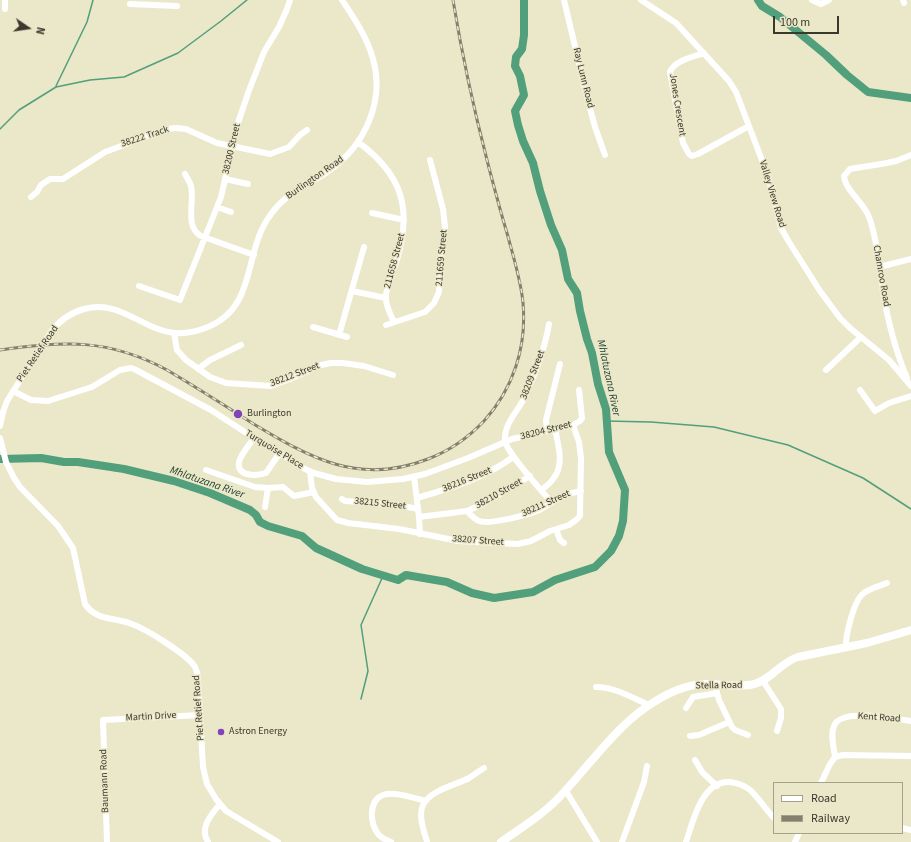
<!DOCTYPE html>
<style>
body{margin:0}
#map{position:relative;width:911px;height:842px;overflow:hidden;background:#ebe7c9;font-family:"Source Sans 3",sans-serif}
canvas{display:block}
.legend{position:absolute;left:773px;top:782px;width:130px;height:52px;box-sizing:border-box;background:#ebe7c9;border:1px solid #a5a18b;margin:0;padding:5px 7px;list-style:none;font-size:12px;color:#3b392e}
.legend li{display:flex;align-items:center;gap:8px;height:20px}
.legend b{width:20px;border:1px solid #a5a18b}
.north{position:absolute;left:8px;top:8px;width:40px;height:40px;-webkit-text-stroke:3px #ebe7c9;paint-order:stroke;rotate:103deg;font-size:11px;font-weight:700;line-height:16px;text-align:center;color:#3b392e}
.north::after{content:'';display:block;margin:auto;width:14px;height:18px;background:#3b392e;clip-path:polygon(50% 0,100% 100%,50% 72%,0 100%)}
.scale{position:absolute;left:773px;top:16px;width:66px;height:18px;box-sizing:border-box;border:2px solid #3b392e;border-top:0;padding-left:5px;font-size:12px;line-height:14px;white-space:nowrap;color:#3b392e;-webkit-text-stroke:3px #ebe7c9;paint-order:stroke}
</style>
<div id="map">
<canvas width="911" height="842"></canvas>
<ul class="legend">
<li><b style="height:5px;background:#fff"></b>Road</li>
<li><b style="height:5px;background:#83806d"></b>Railway</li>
</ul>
<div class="north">N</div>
<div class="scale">100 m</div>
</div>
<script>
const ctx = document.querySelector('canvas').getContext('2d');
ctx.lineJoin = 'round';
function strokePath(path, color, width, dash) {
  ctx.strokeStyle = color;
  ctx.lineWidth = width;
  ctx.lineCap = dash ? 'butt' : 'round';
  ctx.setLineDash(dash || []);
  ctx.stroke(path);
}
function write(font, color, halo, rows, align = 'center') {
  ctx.font = font + ' "Source Sans 3",sans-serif';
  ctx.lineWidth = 3;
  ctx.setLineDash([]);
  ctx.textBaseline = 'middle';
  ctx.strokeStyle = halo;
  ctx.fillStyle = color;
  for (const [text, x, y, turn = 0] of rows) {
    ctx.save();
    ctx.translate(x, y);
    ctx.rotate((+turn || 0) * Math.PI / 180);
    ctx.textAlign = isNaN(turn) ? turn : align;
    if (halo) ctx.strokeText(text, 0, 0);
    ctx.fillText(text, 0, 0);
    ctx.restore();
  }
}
const stream = new Path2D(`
 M56 86 87 22 93 0
 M0 129 19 110 56 87 90 80 124 77 178 53 221 21 247 0
 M606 421 651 422 714 427 788 445 863 478 911 509
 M361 699 368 671 361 625 383 576`);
const river = new Path2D(`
 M758 0 762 6 780 17 826 55 847 75 868 92 911 98
 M0 459 41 458 64 462H78L124 469 174 481 210 493 250 510 256 515 260 522 268 526 302 536 316 548 362 569 398 580 406 575 447 582 472 593 494 598 533 592 555 580 595 567 611 551 619 536 623 521 625 490 609 452 606 409 598 384 592 353 587 339 580 311 577 293 568 279 562 250 551 225 540 191 533 163 523 141 518 125 515 111 524 95 520 76 515 66 516 57 522 49 524 35V0`);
const minor = new Path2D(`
 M564 0 587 97 595 127 605 155
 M641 0 676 23 719 70 729 81 736 92 768 176 781 228 789 242 820 291 840 318 850 328 889 360 911 386
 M812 0 821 4 829 0
 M903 0 904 3
 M130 4 177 6
 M5 9V0
 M704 53C694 57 674 60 670 72L683 143 689 154 692 156 698 154 749 126
 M358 142C403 175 412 209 397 260 393 271 385 288 386 299 386 307 391 315 394 322
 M185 174C187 178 190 182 191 186 195 201 184 227 201 236L254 255
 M225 179 248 184
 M31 197 37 192 41 185 50 179H63L105 152 167 129 177 128 186 129 217 143 270 154 289 147 300 135 307 130
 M217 207 231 212
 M372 213 404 220
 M879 267 911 259
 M139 286 180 300 221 197 238 123 248 93 264 52 279 27 287 9 290 0
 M352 291 386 298
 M549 324C545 348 536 372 526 394 520 410 503 423 505 441 507 453 542 491 551 502
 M386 325 425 312 434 303 439 292 440 267 445 227 443 209 430 160
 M313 327 347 337
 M174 333 177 350 186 360 210 377 226 383 271 386 290 379 321 365 331 363H343L364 366 393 375
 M339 335 364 247
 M198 369 210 360 241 345
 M826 370 861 337
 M907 378C895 350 888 321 883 292 880 270 877 238 869 217 864 203 845 190 844 176L850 169 887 163 896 161 911 155
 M860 390 875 411 889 403 911 396
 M13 391 31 400 48 401 92 387 120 370 131 368 136 370 211 410 254 438 305 469 314 473 336 479 367 482 403 479 425 474 468 458 512 439 573 425 580 421 582 418 579 390
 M0 426 3 412 7 401 50 333C59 321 69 313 84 309 120 299 142 330 175 333 186 334 198 331 208 327 256 307 244 256 267 220 285 191 305 188 330 170 365 145 385 101 373 59 367 37 354 18 342 0
 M547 431 546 420 560 364
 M0 438 6 462 14 478 20 487 58 526 73 548 85 604C96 621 115 617 132 624 146 629 188 655 195 667 197 671 198 675 198 679L203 767 207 784 216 799 226 811 278 842
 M254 438C249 445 241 454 239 462 236 477 257 476 266 473L279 454
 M206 470 255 487 268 488 283 487 294 496 314 492
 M310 471 312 488 316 497 337 520 348 523 399 529 458 541 518 544 531 541 550 531 569 525 576 520 580 516 581 458 579 442 573 425
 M414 477 419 517 420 534
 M541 490C545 487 550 484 553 479 565 465 558 445 555 429
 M417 498C451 488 485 478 513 457
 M342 499 345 501 398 505 418 509
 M265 507 268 488
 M467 511C470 514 474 519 479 521 489 525 528 515 539 510 552 503 565 493 581 491
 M419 517 467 511 485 503 530 476
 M556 529 560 540 564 543
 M846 648C845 637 854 599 864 593 871 588 880 586 887 583
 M763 681 781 709V718L777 731
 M715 685 719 700 732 727 735 730 748 735
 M596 687C615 687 633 698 649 705
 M686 708 693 697 717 693
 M690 736 699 735 729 722
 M835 757C834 748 830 735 834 726 841 707 895 719 911 721
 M835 757 843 755 911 756
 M695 760 702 772 717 786
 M821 783 830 764 835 757
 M566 791 597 842
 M902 828 911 830
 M107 842 103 720 200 715
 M208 842C199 828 211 815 220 804
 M391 842C387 840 381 838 378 834 370 823 368 801 383 795 394 791 414 798 426 801
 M427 842C424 832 418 815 423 805 430 790 456 785 469 778 474 775 479 771 484 768
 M622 842 644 782 647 766
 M686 842C693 821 702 780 730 782 738 783 744 785 750 790 759 798 765 809 774 818
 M795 842 799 833`);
const major = new Path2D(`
 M501 842C524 826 547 812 565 791 589 765 616 728 645 708 662 696 684 684 706 684 723 684 738 688 754 684 771 680 781 662 798 657L867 643 911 630`);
const rail = new Path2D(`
 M0 350C64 341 108 338 167 370 196 387 224 405 252 423 310 458 359 486 428 459 449 451 468 438 484 421 513 389 527 347 523 303 521 280 513 256 507 233 500 210 494 187 488 164 474 110 462 55 453 0`);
const markers = [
 [238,414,5,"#8343b8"],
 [221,732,4,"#8343b8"]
];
const streetNames = [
 ["Ray Lunn Road",583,78,76],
 ["Jones Crescent",677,105,81],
 ["38222 Track",145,137,-18],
 ["38200 Street",232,149,-77],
 ["Burlington Road",315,178,-35],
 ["Valley View Road",772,194,73],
 ["211659 Street",442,258,-85],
 ["211658 Street",395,261,-75],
 ["Chamroo Road",881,276,80],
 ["Piet Retief Road",38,354,-56],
 ["38212 Street",295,375,-21],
 ["38209 Street",533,375,-69],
 ["38204 Street",546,431,-14],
 ["Turquoise Place",274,450,31],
 ["38216 Street",467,480,-22],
 ["38210 Street",499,494,-29],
 ["38215 Street",380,504,6],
 ["38211 Street",546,504,-24],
 ["38207 Street",478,541,4],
 ["Stella Road",719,686,-1],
 ["Piet Retief Road",199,708,-94],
 ["Martin Drive",151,717,-3],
 ["Kent Road",879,718,4],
 ["Baumann Road",105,781,-92]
];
const poiNames = [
 ["Burlington",247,414],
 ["Astron Energy",229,732]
];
const waterNames = [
 ["Mhlatuzana River",608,378,78],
 ["Mhlatuzana River",207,483,19]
];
strokePath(stream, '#519f7b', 1.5);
strokePath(river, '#519f7b', 8);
strokePath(minor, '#fff', 6);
strokePath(major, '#fff', 8);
strokePath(rail, '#83806d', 3);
strokePath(rail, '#ebe7c9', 1.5, [4.5]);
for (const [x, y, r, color] of markers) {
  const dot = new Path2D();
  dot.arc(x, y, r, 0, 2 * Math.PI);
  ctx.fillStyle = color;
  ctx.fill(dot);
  strokePath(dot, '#ebe7c9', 1.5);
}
write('10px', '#3b392e', '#ebe7c9', streetNames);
write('10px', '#3b392e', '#ebe7c9', poiNames, 'left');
write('italic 11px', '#173a2a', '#ebe7c9', waterNames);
</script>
